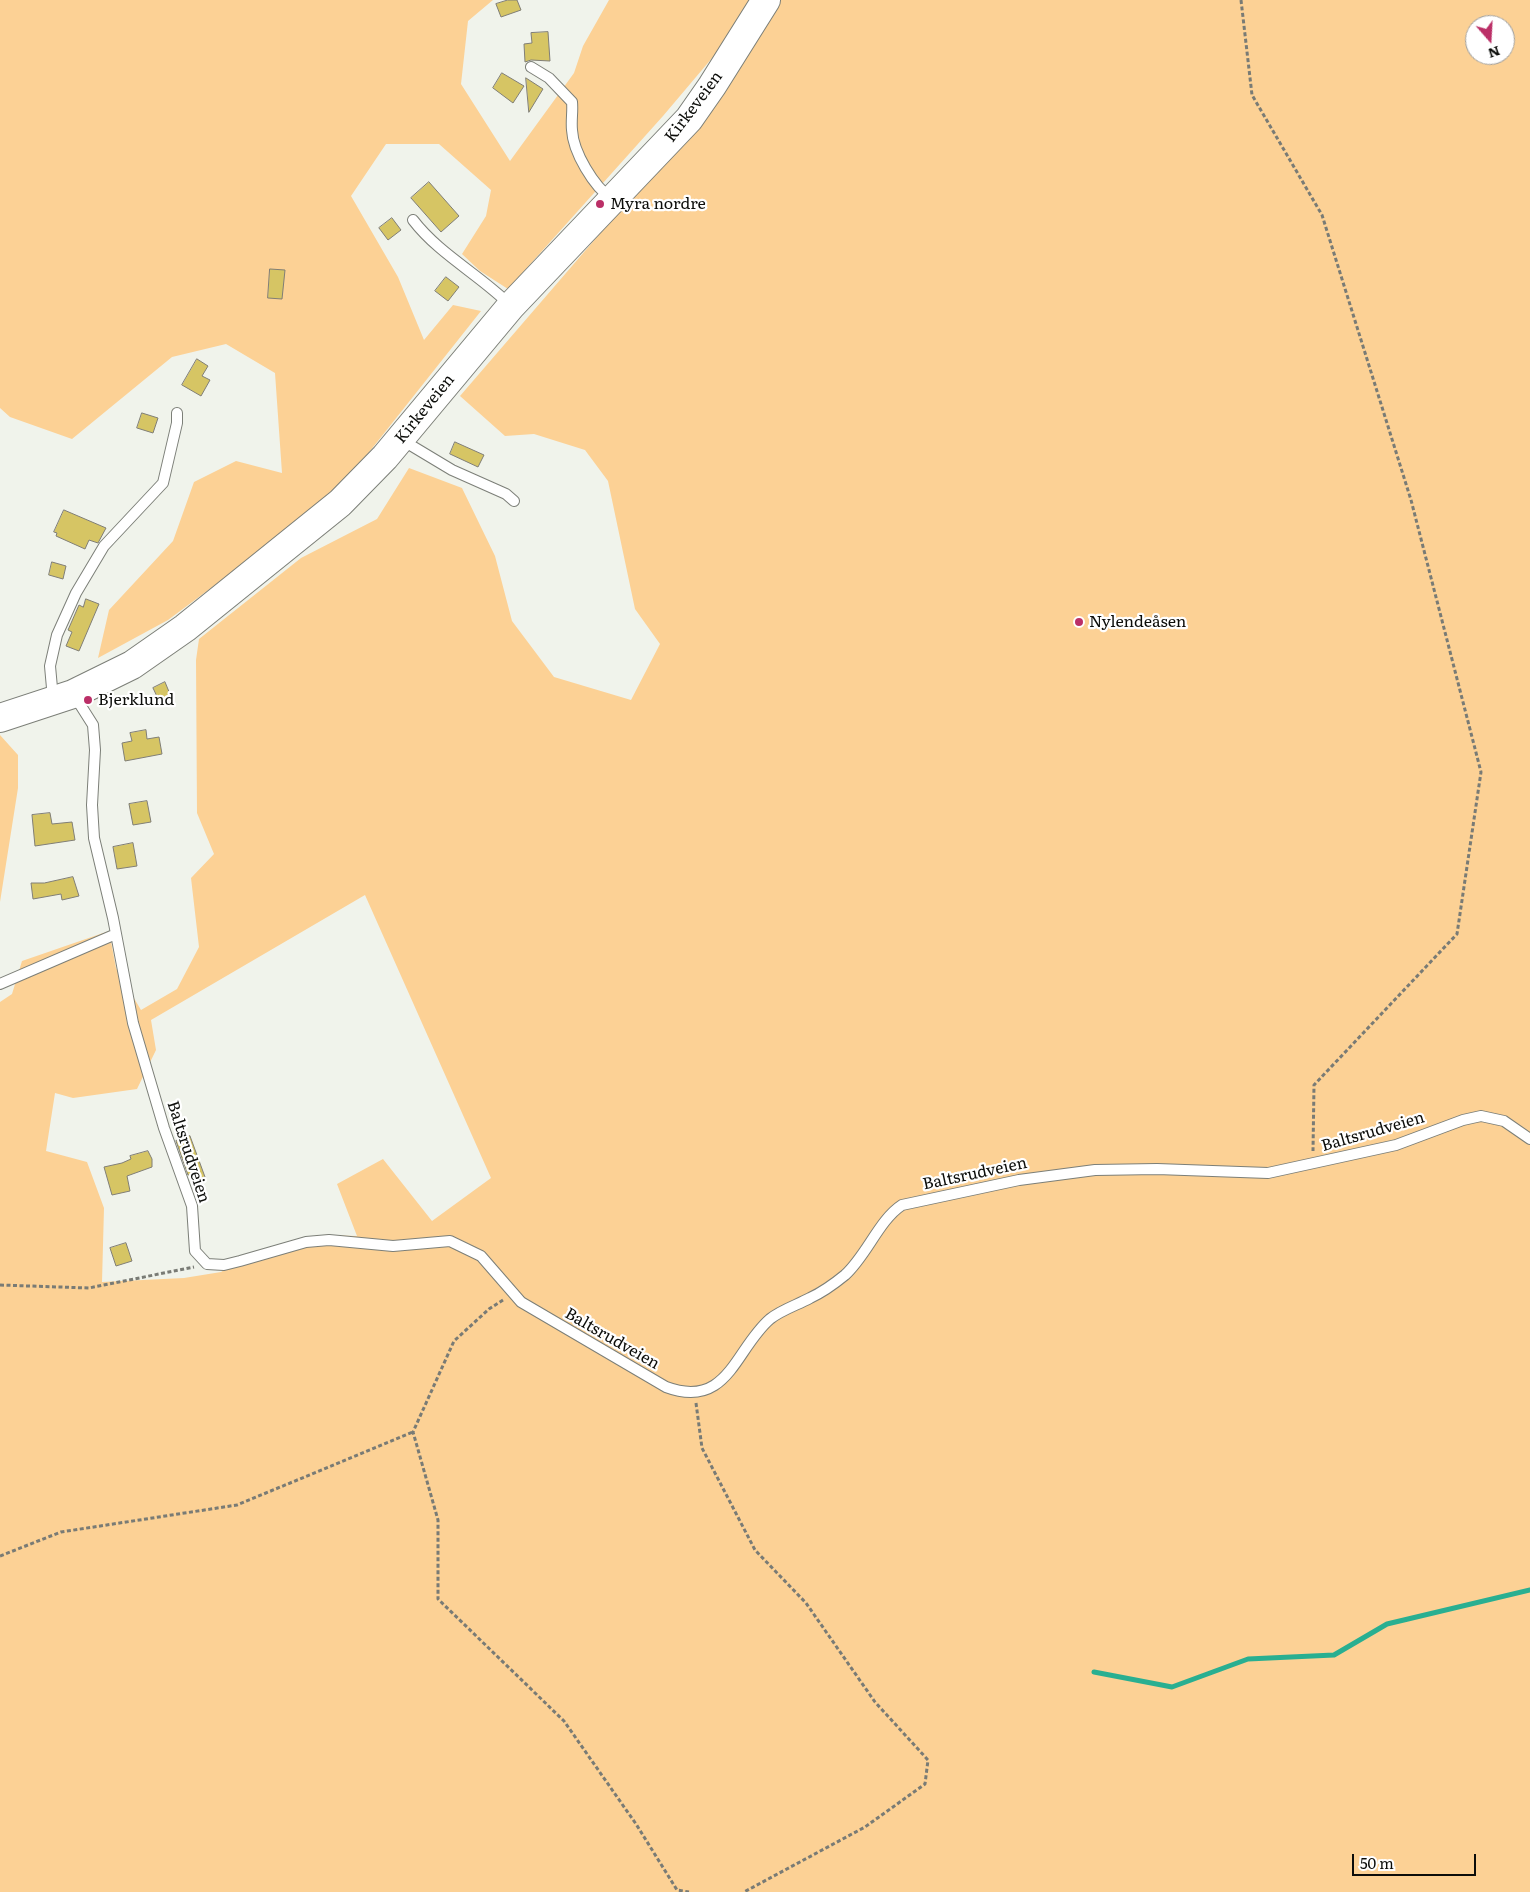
<!DOCTYPE html>
<meta charset="utf-8">
<style>
body{margin:0}
#map{position:relative;width:1530px;height:1892px;overflow:hidden;background:#f0f3eb;font-family:Literata,serif}
canvas{display:block}
.north{position:absolute;left:1465px;top:15px;width:50px;height:50px;box-sizing:border-box;background:#fff;border:1px solid #9e9e9d;border-radius:50%;rotate:161deg;font-size:14px;font-weight:700;line-height:20px;text-align:center;color:#0c0d0a}
.north::after{content:'';display:block;margin:auto;width:18px;height:22px;background:#bb2f67;clip-path:polygon(50% 0,100% 100%,50% 72%,0 100%)}
.scale{position:absolute;left:1352px;top:1854px;width:124px;height:22px;box-sizing:border-box;border:2px solid #0c0d0a;border-top:0;padding-left:6px;font-size:15px;line-height:18px;white-space:nowrap;color:#0c0d0a;-webkit-text-stroke:4px #fff;paint-order:stroke}
</style>
<div id="map">
<canvas width="1530" height="1892"></canvas>
<div class="north">N</div>
<div class="scale">50 m</div>
</div>
<script>
const ctx = document.querySelector('canvas').getContext('2d');
ctx.lineJoin = 'round';
function paint(path, color) {
  ctx.fillStyle = color;
  ctx.fill(path, 'evenodd');
}
function strokePath(path, color, width, dash) {
  ctx.strokeStyle = color;
  ctx.lineWidth = width;
  ctx.lineCap = dash ? 'butt' : 'round';
  ctx.setLineDash(dash || []);
  ctx.stroke(path);
}
function write(font, color, halo, rows, align = 'center') {
  ctx.font = font + ' Literata,serif';
  ctx.lineWidth = 4.5;
  ctx.setLineDash([]);
  ctx.textBaseline = 'middle';
  ctx.strokeStyle = halo;
  ctx.fillStyle = color;
  for (const [text, x, y, turn = 0] of rows) {
    ctx.save();
    ctx.translate(x, y);
    ctx.rotate((+turn || 0) * Math.PI / 180);
    ctx.textAlign = isNaN(turn) ? turn : align;
    if (halo) ctx.strokeText(text, 0, 0);
    ctx.fillText(text, 0, 0);
    ctx.restore();
  }
}
const green = new Path2D(`
 M0 0H493L468 21 461 84 510 161 574 73 583 46 609 0H750L718 51 663 116 508 289 480 271 462 254 486 216 491 190 439 144H386L351 196 398 277 424 340 453 305 481 311 347 480 270 544 168 620 98 658 109 610 173 541 194 482 236 461 282 473 275 373 226 344 172 357 72 439 10 417 0 408Z
 M780 0H1530V1892H0V1002L12 994 22 961 109 931 116 968 141 1010 177 989 199 947 191 878 214 854 197 813 196 660 199 639 301 558 377 519 409 468 462 488 495 556 512 621 554 677 631 700 660 644 635 609 608 481 585 450 534 434 505 436 460 396 653 172 722 87ZM1475 25H1505V55H1475ZM365 895 491 1178 432 1221 383 1159 337 1184 357 1236 320 1235 272 1247 243 1258 221 1272 184 1278 102 1282 104 1208 87 1162 46 1151 55 1093 73 1098 137 1089 156 1050 151 1020Z
 M0 735 18 755V788L0 902Z`);
const stream = new Path2D(`
 M1094 1672 1172 1687 1248 1659 1334 1655 1387 1624 1530 1590`);
const building = new Path2D(`
 M508 0H517L521 10 501 17 496 4Z
 M548 32 550 61 531 60 525 62 524 44 532 43 531 33Z
 M502 73 524 86 513 103 493 88Z
 M526 78 543 89 529 112Z
 M429 182 459 216 441 232 411 198Z
 M392 218 401 230 388 240 379 228Z
 M270 269 285 270 282 299 268 298Z
 M446 277 459 287 448 301 435 291Z
 M197 359 208 366 202 376 210 380 201 396 182 385Z
 M142 413 158 418 153 433 137 428Z
 M455 442 484 455 478 467 450 454Z
 M64 510 106 528 98 543 89 540 85 549 56 536 57 533 54 532Z
 M52 562 66 566 63 579 49 575Z
 M86 599 99 604 79 651 66 646 72 632 68 630 79 605 83 607Z
 M165 682 172 699 161 705 153 688Z
 M146 730 147 739 159 737 162 754 125 761 122 743 132 741 130 733Z
 M147 801 151 822 133 825 129 804Z
 M50 813 52 824 72 822 75 840 35 846 32 815Z
 M133 843 137 866 117 869 113 847Z
 M73 877 79 896 62 900 61 894 33 899 31 883H44Z
 M190 1136 205 1177 193 1182 190 1175H188L176 1141Z
 M148 1151 152 1159V1167L127 1176 130 1191 112 1195 104 1167 122 1163 131 1159 130 1156Z
 M126 1243 132 1261 116 1266 110 1248Z`);
const path = new Path2D(`
 M1241 0 1252 95 1322 215 1411 500 1481 772 1457 934 1314 1085 1313 1151
 M0 1285 89 1288 194 1267
 M503 1300 489 1309 454 1341 413 1432 438 1520V1599L564 1721 636 1824 677 1890 689 1892
 M696 1403 702 1448 755 1550 806 1603 875 1702 928 1760 925 1784 865 1827 744 1892
 M0 1556 61 1532 237 1505 413 1432`);
const lane = new Path2D(`
 M531 67 549 78 572 102C573 111 571 120 572 130 573 152 594 187 612 199
 M413 220C439 254 480 275 510 305
 M402 440 452 470 506 494 514 501
 M74 695 93 725 95 750 92 805 94 838 113 918 133 1023 164 1128 192 1206 195 1251 207 1264 224 1265 240 1261 306 1242 329 1240 393 1246 450 1241 481 1256 521 1302 666 1387C728 1410 735 1349 770 1319 781 1310 797 1305 810 1298 823 1292 834 1284 845 1275 867 1255 879 1220 902 1205L1019 1180 1095 1170 1157 1169 1268 1173 1396 1145 1463 1120 1481 1116 1504 1121 1530 1139
 M53 699 50 666 57 635 76 593 104 546 163 483 177 423V413
 M0 984 116 934`);
const secondary = new Path2D(`
 M0 718 73 694 132 665 185 628 340 503 385 457 511 306 689 119 712 86 766 0`);
const markers = [
 [600,204,5,"#bb2f67"],
 [1079,622,5,"#bb2f67"],
 [88,700,5,"#bb2f67"]
];
const streetNames = [
 ["Kirkeveien",694,107,-53],
 ["Kirkeveien",425,409,-51],
 ["Baltsrudveien",1373,1132,-16],
 ["Baltsrudveien",188,1152,72],
 ["Baltsrudveien",975,1174,-12],
 ["Baltsrudveien",612,1339,30]
];
const poiNames = [
 ["Myra nordre",610,204],
 ["Nylendeåsen",1089,622],
 ["Bjerklund",98,700]
];
paint(green, '#fcd195');
strokePath(stream, '#29af91', 5);
paint(building, '#d6c564');
strokePath(building, '#807e76', 1);
strokePath(lane, '#7c7f78', 12);
strokePath(secondary, '#7c7f78', 30);
strokePath(path, '#797b75', 3, [4, 2.5]);
strokePath(lane, '#fff', 10);
strokePath(secondary, '#fff', 28);
for (const [x, y, r, color] of markers) {
  const dot = new Path2D();
  dot.arc(x, y, r, 0, 2 * Math.PI);
  ctx.fillStyle = color;
  ctx.fill(dot);
  strokePath(dot, '#fff', 2);
}
write('16px', '#0c0d0a', '#fff', streetNames);
write('16px', '#0c0d0a', '#fff', poiNames, 'left');
</script>
